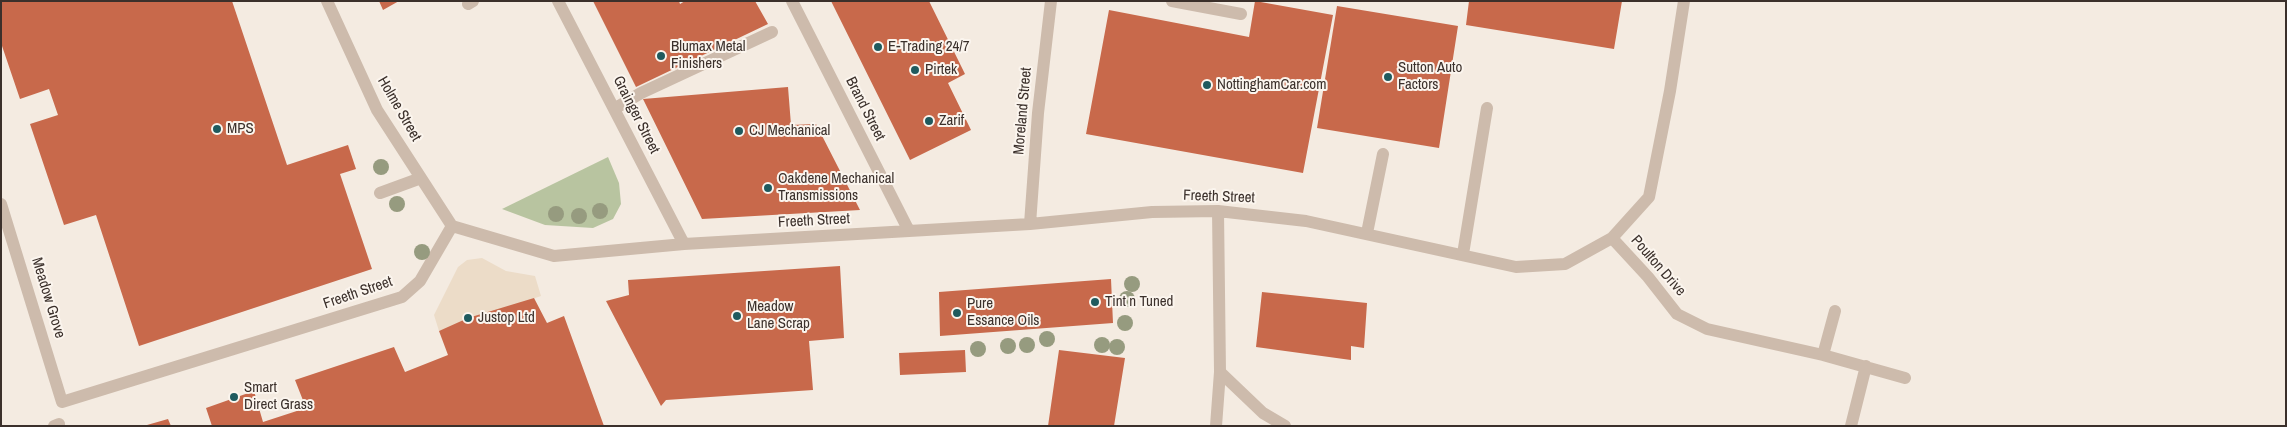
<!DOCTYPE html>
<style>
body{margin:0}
#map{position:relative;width:2287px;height:427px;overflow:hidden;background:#f4ebe1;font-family:"Archivo Narrow",sans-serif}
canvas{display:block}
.frame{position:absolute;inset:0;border:2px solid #3b302b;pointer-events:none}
</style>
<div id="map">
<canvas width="2287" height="427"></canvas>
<div class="frame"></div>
</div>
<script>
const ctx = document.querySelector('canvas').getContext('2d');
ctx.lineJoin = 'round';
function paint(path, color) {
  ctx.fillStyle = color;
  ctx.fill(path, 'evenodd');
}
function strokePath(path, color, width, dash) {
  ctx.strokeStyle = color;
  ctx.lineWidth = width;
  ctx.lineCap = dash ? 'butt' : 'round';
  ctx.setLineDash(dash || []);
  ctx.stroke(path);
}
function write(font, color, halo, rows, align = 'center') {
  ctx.font = font + ' "Archivo Narrow",sans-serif';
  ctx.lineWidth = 4;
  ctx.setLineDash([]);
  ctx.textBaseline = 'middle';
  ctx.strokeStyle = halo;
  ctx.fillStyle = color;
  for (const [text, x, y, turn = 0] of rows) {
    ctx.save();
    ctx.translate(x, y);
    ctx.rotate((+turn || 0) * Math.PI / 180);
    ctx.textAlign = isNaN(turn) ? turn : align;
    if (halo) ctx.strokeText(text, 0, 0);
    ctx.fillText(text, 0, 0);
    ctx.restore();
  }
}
const green = new Path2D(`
 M608 157 619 183 621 204 613 219 593 228 545 225 502 209Z`);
const plaza = new Path2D(`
 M482 258 506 271 535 276 541 296 439 331 434 315 458 267 467 260Z`);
const building = new Path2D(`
 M1 1H232L287 165 348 145 356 169 340 174 372 269 139 346 96 215 64 225 30 124 58 115 49 89 20 99 1 43Z
 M379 1H399L383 10Z
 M593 1H679L680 4 685 1H755L768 24 636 87Z
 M831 1H929L965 74 948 83 971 130 910 160Z
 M1255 1 1333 15 1303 173 1086 134 1109 10 1249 37Z
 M1469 1H1622L1614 49 1466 25Z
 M1337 6 1458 26 1439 148 1317 128Z
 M788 87 791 125 816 124 860 210 702 219 643 99Z
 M840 266 844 338 809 341 813 390 666 400 661 406 606 301 629 295 628 280Z
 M1111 279 1113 323 940 336 939 292Z
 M1262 292 1367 303 1364 348 1351 346V360L1256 347Z
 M534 298 547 323 564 316 604 426H212L206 408 254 391 263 422 306 408 295 380 394 347 405 372 448 355 439 331 468 318Z
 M965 350 966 372 900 375 899 353Z
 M1059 350 1125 358 1114 426H1048Z
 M168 419 171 426H147V425Z`);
const minor = new Path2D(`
 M327 1 377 110 452 226
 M558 1 684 244
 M792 1 909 231
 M1172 1 1241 14
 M468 4 473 1
 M614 109 641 93 772 32
 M380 193 421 178
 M1 204 62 402 402 297 420 281 452 226 554 256 684 244 1030 224 1152 212 1218 211 1306 221 1516 267 1565 264 1612 238 1649 197 1670 91 1684 1
 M1218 211 1220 372 1263 413 1285 426
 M1030 224 1038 113 1051 1
 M1367 233 1383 154
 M1612 238 1648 277 1677 314 1707 329 1823 355 1905 378
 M1463 254 1487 108
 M1823 355 1835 311
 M54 426 59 424
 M1216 426 1220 372
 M1851 426 1866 366`);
const trees = [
 [381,167],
 [397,204],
 [600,211],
 [556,214],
 [579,216],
 [422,252],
 [1132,284],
 [1127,299],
 [1125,323],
 [1047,339],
 [1027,345],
 [1102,345],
 [1008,346],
 [1117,347],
 [978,349]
];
const markers = [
 [878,47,5,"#1f5a5e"],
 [661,56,5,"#1f5a5e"],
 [915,70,5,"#1f5a5e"],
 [1388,77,5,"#1f5a5e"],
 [1207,85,5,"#1f5a5e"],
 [929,121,5,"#1f5a5e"],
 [217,129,5,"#1f5a5e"],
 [739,131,5,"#1f5a5e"],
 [768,188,5,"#1f5a5e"],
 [1095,302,5,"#1f5a5e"],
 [957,313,5,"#1f5a5e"],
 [737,316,5,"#1f5a5e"],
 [468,318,5,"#1f5a5e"],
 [234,397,5,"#1f5a5e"]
];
const poiNames = [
 ["Blumax Metal",671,47],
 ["Finishers",671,64],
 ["E-Trading 24/7",888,47],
 ["Sutton Auto",1398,68],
 ["Factors",1398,85],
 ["Pirtek",925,70],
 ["NottinghamCar.com",1217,85],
 ["Zarif",939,121],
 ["MPS",227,129],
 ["CJ Mechanical",749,131],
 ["Oakdene Mechanical",778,179],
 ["Transmissions",778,196],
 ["Tint n Tuned",1105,302],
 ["Pure",967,304],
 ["Essance Oils",967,321],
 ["Meadow",747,307],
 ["Lane Scrap",747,324],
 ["Justop Ltd",478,318],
 ["Smart",244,388],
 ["Direct Grass",244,405]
];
const streetNames = [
 ["Holme Street",399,109,60],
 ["Brand Street",865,109,63],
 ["Moreland Street",1023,111,-85],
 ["Grainger Street",636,115,63],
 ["Freeth Street",1219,197,2],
 ["Freeth Street",814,221,-3],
 ["Poulton Drive",1658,266,49],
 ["Freeth Street",358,293,-19],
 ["Meadow Grove",48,298,73]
];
paint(green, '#b8c4a0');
paint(plaza, '#ecdcc8');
paint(building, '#c8694b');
strokePath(minor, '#cdbbac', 12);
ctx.fillStyle = '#969b7f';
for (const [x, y] of trees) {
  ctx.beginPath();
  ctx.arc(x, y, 8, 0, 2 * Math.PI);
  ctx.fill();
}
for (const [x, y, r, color] of markers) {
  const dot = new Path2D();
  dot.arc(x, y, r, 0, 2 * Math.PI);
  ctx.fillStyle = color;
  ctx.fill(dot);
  strokePath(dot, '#fbf5ee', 2);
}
write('15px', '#3b302b', '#fbf5ee', poiNames, 'left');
write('15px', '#3b302b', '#fbf5ee', streetNames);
</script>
